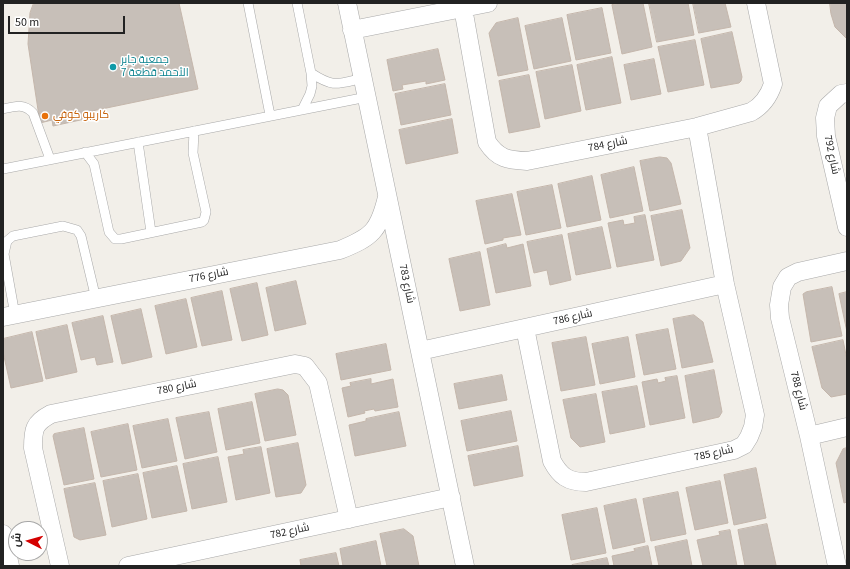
<!DOCTYPE html>
<meta charset="utf-8">
<style>
body{margin:0}
#map{position:relative;width:850px;height:569px;overflow:hidden;background:#f2efe9;font-family:"Source Sans 3",Cairo,sans-serif}
canvas{display:block}
.frame{position:absolute;inset:0;border:4px solid #222;pointer-events:none}
.north{position:absolute;left:8px;top:521px;width:40px;height:40px;box-sizing:border-box;background:#fff;border:1px solid #a7a7a7;border-radius:50%;rotate:276deg;font-size:11px;font-weight:700;line-height:16px;text-align:center;color:#222}
.north::after{content:'';display:block;margin:auto;width:14px;height:18px;background:#d40000;clip-path:polygon(50% 0,100% 100%,50% 72%,0 100%)}
.scale{position:absolute;left:8px;top:16px;width:117px;height:18px;box-sizing:border-box;border:2px solid #222;border-top:0;padding-left:5px;font-size:12px;line-height:14px;white-space:nowrap;color:#222;-webkit-text-stroke:3px #fff;paint-order:stroke}
</style>
<div id="map">
<canvas width="850" height="569"></canvas>
<div class="frame"></div>
<div class="north">ش</div>
<div class="scale">50 m</div>
</div>
<script>
const ctx = document.querySelector('canvas').getContext('2d');
ctx.lineJoin = 'round';
function paint(path, color) {
  ctx.fillStyle = color;
  ctx.fill(path, 'evenodd');
}
function strokePath(path, color, width, dash) {
  ctx.strokeStyle = color;
  ctx.lineWidth = width;
  ctx.lineCap = dash ? 'butt' : 'round';
  ctx.setLineDash(dash || []);
  ctx.stroke(path);
}
function write(font, color, halo, rows, align = 'center') {
  ctx.font = font + ' "Source Sans 3",Cairo,sans-serif';
  ctx.lineWidth = 3;
  ctx.setLineDash([]);
  ctx.textBaseline = 'middle';
  ctx.strokeStyle = halo;
  ctx.fillStyle = color;
  for (const [text, x, y, turn = 0] of rows) {
    ctx.save();
    ctx.translate(x, y);
    ctx.rotate((+turn || 0) * Math.PI / 180);
    ctx.textAlign = isNaN(turn) ? turn : align;
    if (halo) ctx.strokeText(text, 0, 0);
    ctx.fillText(text, 0, 0);
    ctx.restore();
  }
}
const building = new Path2D(`
 M34 3H179L198 89 92 111 94 117 53 126 52 120 40 123 28 44 30 13Z
 M622 3H643L652 47 622 54 612 5Z
 M649 3H688L694 35 657 42Z
 M693 3H725L731 27 699 33Z
 M830 3H847V39L835 27 831 14Z
 M602 8 611 53 576 60 567 15Z
 M518 18 528 70 498 76 489 33 496 23Z
 M562 18 571 61 534 69 525 26Z
 M732 32 742 77 741 81 739 83 711 88 701 39Z
 M695 40 704 85 668 92 658 47Z
 M438 49 445 80 426 84V81L402 85 403 89 393 91 387 60Z
 M612 57 621 103 586 110 577 65Z
 M654 59 661 94 631 100 624 65Z
 M572 65 581 111 545 119 536 72Z
 M529 75 540 127 509 133 499 81Z
 M445 84 451 115 401 125 395 94Z
 M452 119 458 153 406 164 399 130Z
 M660 157 667 158 671 163 681 204 650 211 640 161Z
 M634 167 643 211 610 218 601 175Z
 M592 176 601 220 567 227 558 184Z
 M552 185 561 228 526 235 517 192Z
 M512 194 521 235 503 238V240L485 244 476 201Z
 M682 210 690 248 681 261 661 266 651 216Z
 M645 215 654 260 617 267 608 223 623 220 624 225 635 223 634 217Z
 M602 227 611 268 576 275 568 234Z
 M562 235 571 280 550 285 547 270 534 273 527 242Z
 M506 244 507 248 523 244 531 286 496 293 487 249Z
 M480 252 490 305 460 311 449 259Z
 M296 281 306 324 275 331 266 288Z
 M257 283 268 335 242 341 230 289Z
 M832 287 842 336 811 342 803 294 806 292Z
 M222 291 232 340 202 346 191 298Z
 M847 292V332L839 294Z
 M186 299 197 347 166 354 155 306Z
 M141 309 152 357 122 364 111 316Z
 M694 315 703 322 713 362 682 368 673 319Z
 M103 316 113 362 97 365 95 357 81 360 72 323Z
 M67 325 77 372 46 379 36 332Z
 M668 329 676 369 644 375 636 335Z
 M32 332 43 381 11 388 3 352V339Z
 M586 337 595 385 561 391 552 343Z
 M628 337 635 377 600 384 592 344Z
 M843 340 847 360V394L831 397 822 388 812 347Z
 M386 344 391 370 341 380 336 354Z
 M714 370 722 412 719 417 693 423 685 376Z
 M502 375 507 400 459 409 454 384Z
 M677 376 685 418 650 425 642 382 657 379 658 383 666 381 665 378Z
 M371 379V384L393 379 398 407 375 411 374 409 364 411 365 413 348 417 342 388 351 386 350 383Z
 M637 386 645 427 610 434 602 392Z
 M278 389 283 390 288 395 296 435 265 441 255 394Z
 M596 394 605 442 580 447 571 438 563 400Z
 M252 402 260 443 226 450 218 409Z
 M511 411 517 441 467 451 461 421Z
 M209 412 217 452 185 459 176 418Z
 M399 412 406 446 355 456 349 425 366 421V419Z
 M168 419 177 461 142 468 133 426Z
 M128 424 137 470 101 477 91 432Z
 M84 428 94 479 64 485 53 436 54 434Z
 M298 443 306 485 301 493 276 497 267 449Z
 M518 446 523 476 474 486 468 456Z
 M261 447 270 493 236 500 228 457 244 454 243 450Z
 M847 448V502L844 503 836 463 843 449Z
 M218 457 227 502 192 509 183 464Z
 M177 466 187 511 152 518 143 473Z
 M756 468 766 518 734 525 724 475Z
 M138 474 147 519 112 527 103 481Z
 M720 481 728 523 695 530 686 488Z
 M95 483 106 535 80 540 74 537 64 489Z
 M678 492 686 534 651 541 643 499Z
 M636 499 645 542 613 549 604 506Z
 M597 508 606 553 571 560 562 515Z
 M767 524 776 565 775 566H745L738 530Z
 M404 529 413 536 419 566H387L380 534Z
 M730 530 737 566H703L697 540 720 535 719 532Z
 M687 540 692 566H659L655 547Z
 M376 541 381 566H343L340 549Z
 M648 546 652 566H614L612 556 635 551 634 549Z
 M336 553 339 566H301L300 560Z
 M607 558 609 566H572V565Z`);
const lane = new Path2D(`
 M248 3 270 115
 M297 3 311 73 312 86 310 94 303 108
 M311 73C334 88 337 84 363 78
 M3 109C15 106 24 103 33 113L50 159
 M138 142 151 232
 M85 152 94 164 109 232 115 239H121L202 222 204 220 206 212 193 153 194 131
 M3 169 367 97
 M15 315 4 254 7 241 13 236 63 226 77 230 81 236 96 299`);
const street = new Path2D(`
 M347 3 465 566
 M463 8 487 142C498 159 508 160 527 161L697 127 751 112C762 106 769 96 773 84L756 3
 M352 30 488 3
 M847 93 841 94 828 106 825 118 826 136 847 227
 M3 317 340 250C372 237 379 231 387 197
 M525 328 552 461C560 476 568 482 586 482L734 450 744 445 749 437 753 427 755 415 725 284 697 127
 M420 351 725 284
 M809 436 847 427
 M3 534 10 566
 M60 566 33 448C33 429 34 423 51 414L295 364 305 366 318 383 349 519
 M128 566 451 497
 M837 566 809 436 780 318 779 305 782 287 788 277 798 272 847 261`);
const markers = [
 [113,67,4,"#0f9aa8"],
 [45,116,4,"#e8710a"]
];
const cultureNames = [
 ["جمعية جابر",121,61],
 ["الأحمد قطعة 7",121,74]
];
const foodNames = [
 ["كاريبو كوفي",53,116]
];
const streetNames = [
 ["شارع 784",608,145,-11],
 ["شارع 792",831,155,78],
 ["شارع 776",209,276,-11],
 ["شارع 783",406,284,78],
 ["شارع 786",573,318,-13],
 ["شارع 780",177,388,-11],
 ["شارع 788",798,391,76],
 ["شارع 785",714,454,-13],
 ["شارع 782",290,532,-12]
];
paint(building, '#c7bfb8');
strokePath(building, '#c4b6ab', 1);
strokePath(lane, '#a9a9a9', 10);
strokePath(street, '#a9a9a9', 19);
strokePath(lane, '#fff', 9);
strokePath(street, '#fff', 18);
for (const [x, y, r, color] of markers) {
  const dot = new Path2D();
  dot.arc(x, y, r, 0, 2 * Math.PI);
  ctx.fillStyle = color;
  ctx.fill(dot);
  strokePath(dot, '#fff', 1.5);
}
write('11px', '#0d838f', '#fff', cultureNames, 'left');
write('11px', '#c56008', '#fff', foodNames, 'left');
write('11px', '#222', '#fff', streetNames);
</script>
